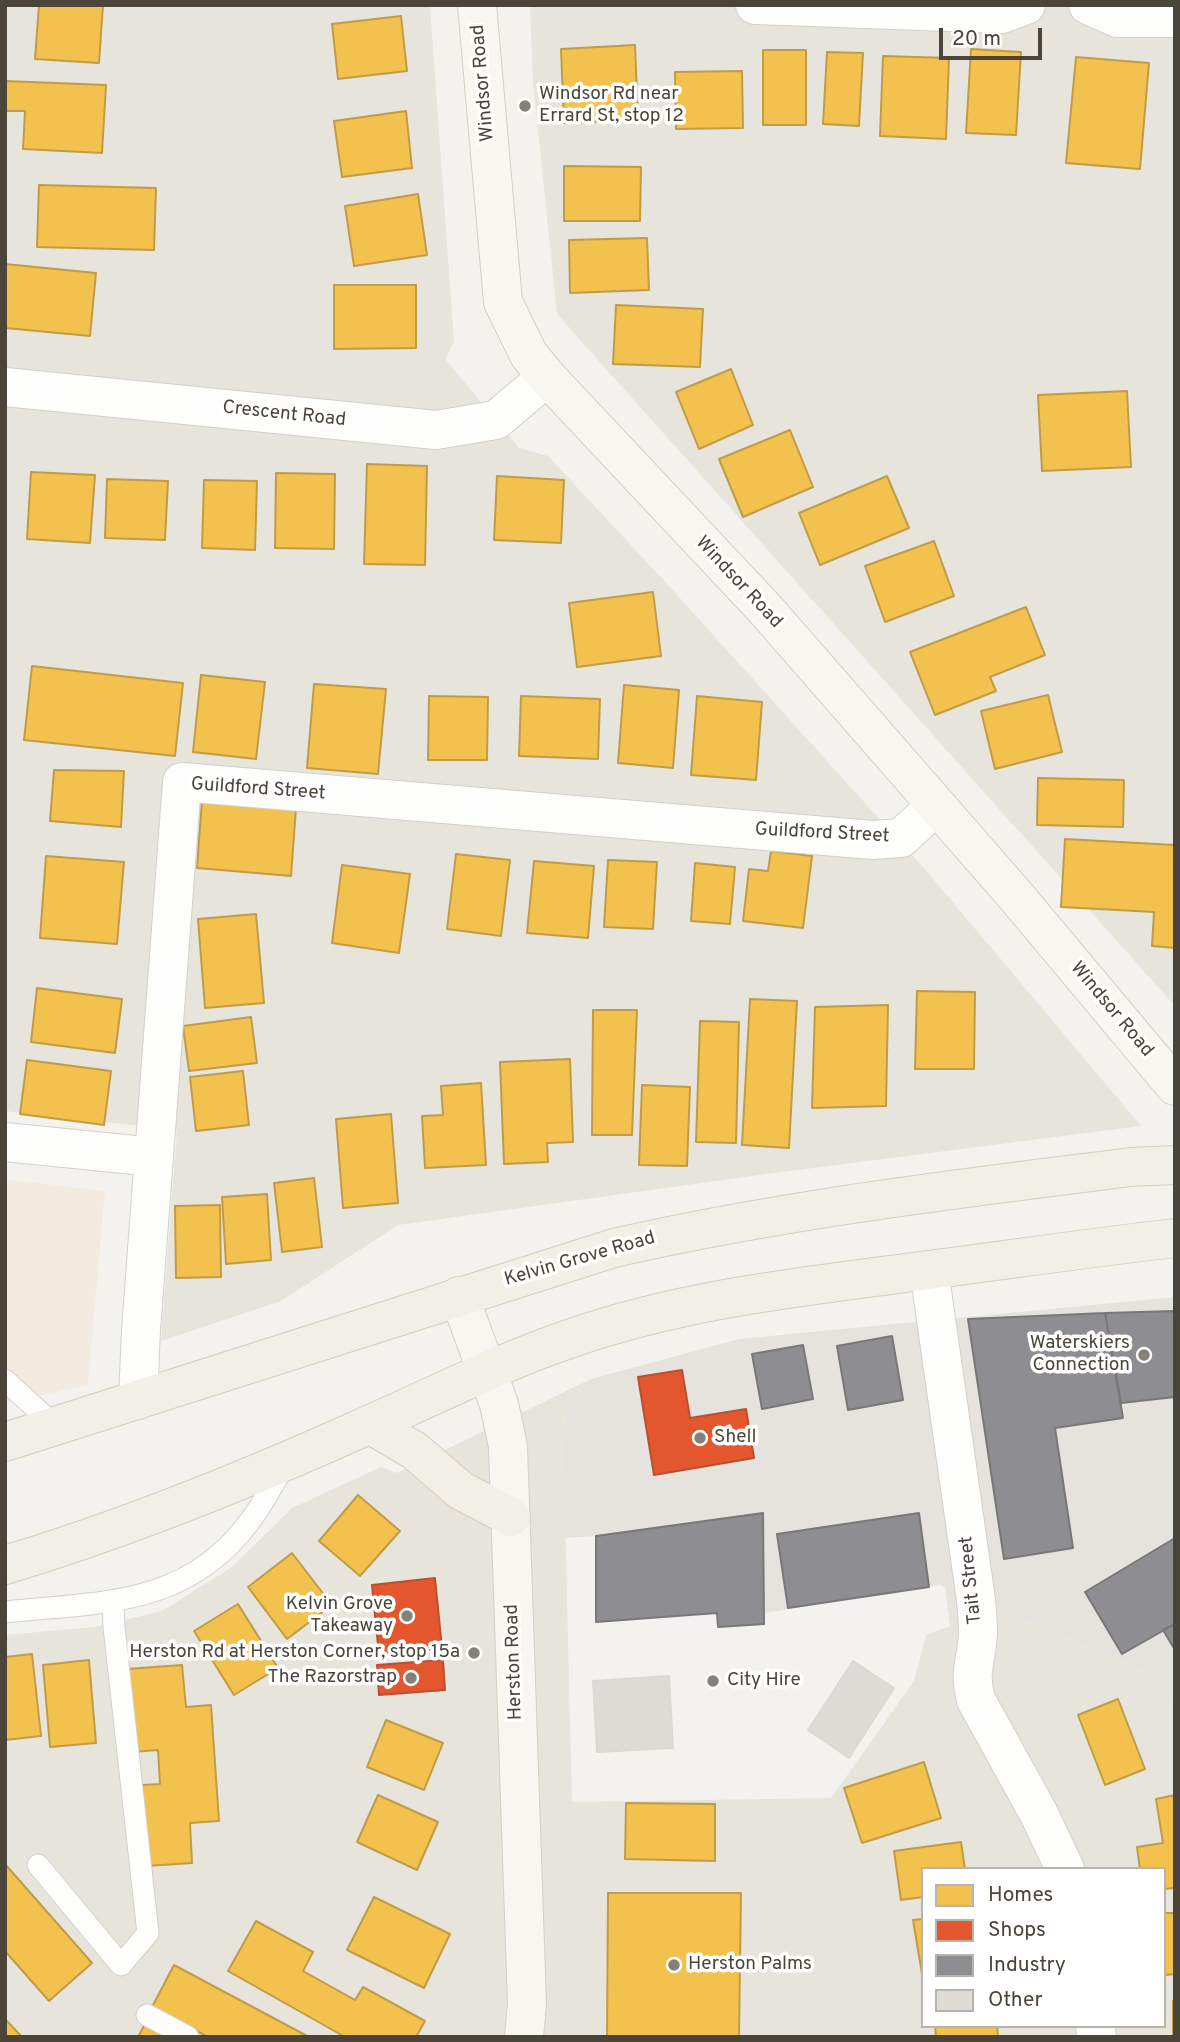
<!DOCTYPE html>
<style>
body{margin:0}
#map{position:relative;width:1180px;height:2042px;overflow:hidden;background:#f4f2ee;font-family:Overpass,sans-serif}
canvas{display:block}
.frame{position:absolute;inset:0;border:7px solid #4b4439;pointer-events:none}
.legend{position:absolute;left:921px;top:1867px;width:245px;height:161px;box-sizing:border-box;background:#fff;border:2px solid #b7b4b0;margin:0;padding:9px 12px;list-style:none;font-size:21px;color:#4b4439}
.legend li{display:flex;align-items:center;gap:14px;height:35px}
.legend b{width:35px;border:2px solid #b7b4b0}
.scale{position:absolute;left:939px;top:28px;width:103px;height:32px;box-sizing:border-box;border:4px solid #4b4439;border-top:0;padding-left:9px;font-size:21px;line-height:24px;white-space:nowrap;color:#4b4439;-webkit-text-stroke:5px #fff;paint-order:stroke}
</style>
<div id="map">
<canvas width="1180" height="2042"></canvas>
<div class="frame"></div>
<ul class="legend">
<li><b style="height:19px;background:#f2c14e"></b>Homes</li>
<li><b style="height:19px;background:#e4572e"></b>Shops</li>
<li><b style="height:19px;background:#8d8d92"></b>Industry</li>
<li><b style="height:19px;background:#dedbd6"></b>Other</li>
</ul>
<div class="scale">20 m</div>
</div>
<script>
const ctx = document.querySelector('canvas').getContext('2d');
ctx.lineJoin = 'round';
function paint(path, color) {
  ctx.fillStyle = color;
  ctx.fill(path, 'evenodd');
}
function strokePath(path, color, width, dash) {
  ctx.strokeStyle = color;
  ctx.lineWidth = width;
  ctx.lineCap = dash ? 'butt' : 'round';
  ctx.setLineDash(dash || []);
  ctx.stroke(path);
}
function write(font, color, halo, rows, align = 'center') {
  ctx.font = font + ' Overpass,sans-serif';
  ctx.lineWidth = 7;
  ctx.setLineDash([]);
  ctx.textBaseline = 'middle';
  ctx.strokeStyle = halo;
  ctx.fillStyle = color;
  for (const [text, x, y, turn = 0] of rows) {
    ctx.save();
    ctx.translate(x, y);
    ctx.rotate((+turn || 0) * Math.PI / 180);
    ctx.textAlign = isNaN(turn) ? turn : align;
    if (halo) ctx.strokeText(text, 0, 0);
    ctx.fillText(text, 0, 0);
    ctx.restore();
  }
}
const residential = new Path2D(`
 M5 5H430L454 342 445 359 519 448 548 456 668 585 930 875 1141 1126 774 1173 398 1225 281 1301 161 1341 177 1130 5 1111Z
 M530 5H1175V1006L557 314 533 82Z
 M591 1379 567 1405 563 1434 572 1802 831 1798 914 1681 926 1635 950 1626 945 1587 1143 1670 1175 1713V2037H5V1635L95 1627 162 1611 232 1567 292 1508 381 1467 397 1473ZM923 1869H1164V2026H923Z`);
const commercial = new Path2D(`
 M5 1179 105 1191 88 1385 5 1403Z`);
const industrial = new Path2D(`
 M1175 1297V1713L1143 1670 940 1585 764 1613 763 1513 596 1536 565 1538 563 1434 567 1405 591 1379 739 1339Z`);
const homes = new Path2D(`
 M39 5H103L99 63 35 59Z
 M401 16 407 71 338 79 332 24Z
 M635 45 638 120 564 123 561 49Z
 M971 49 1021 52 1016 135 966 133Z
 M763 50H806V125H763Z
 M827 52 863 53 859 126 823 124Z
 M883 56 949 58 946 139 880 136Z
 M1076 57 1149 63 1140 169 1066 163Z
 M742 71 743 128 676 129 675 72Z
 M5 81 106 85 102 153 23 149 25 111H5Z
 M406 111 412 168 342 177 334 121Z
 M564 166 641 167 640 221H564Z
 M39 185 156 188 154 250 37 247Z
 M418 194 427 255 354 266 345 206Z
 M647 238 649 290 570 293 569 240Z
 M5 264 96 273 90 336 5 328Z
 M334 285H416V348L334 349Z
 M616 305 703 309 700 367 613 364Z
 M731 369 753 425 699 449 676 392Z
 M1127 391 1131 467 1042 471 1038 395Z
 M790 430 813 487 743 517 719 459Z
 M367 464 427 466 425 565 364 564Z
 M31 472 95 475 90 543 27 539Z
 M276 473 335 474 334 549 275 548Z
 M497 476 564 480 561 543 494 540Z
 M887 476 909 528 820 565 799 513Z
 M107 479 168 481 165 540 105 538Z
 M204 480 257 481 255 550 202 548Z
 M934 541 954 596 885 622 865 566Z
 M653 592 661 656 577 667 569 603Z
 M1026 607 1045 655 990 677 996 691 935 715 910 652Z
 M32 666 183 683 175 756 24 740Z
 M201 675 265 682 256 759 193 752Z
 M314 684 386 689 378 774 307 768Z
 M624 685 679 690 673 768 618 763Z
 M1048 695 1062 752 995 769 981 711Z
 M429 696 488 697 487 760H428Z
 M521 696 600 699 598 759 519 756Z
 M697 696 762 702 756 780 691 775Z
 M54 770 124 771 121 827 50 821Z
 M1038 778 1124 780 1123 827 1037 825Z
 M202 800 296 808 291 876 197 868Z
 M1065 839 1175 845V948L1152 946 1154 912 1061 907Z
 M771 851 812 856 803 928 743 921 749 869 768 871Z
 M456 854 510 860 501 936 447 929Z
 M46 856 124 862 117 944 40 938Z
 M608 860 657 862 653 929 604 927Z
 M534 861 594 866 588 938 527 933Z
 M695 863 735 867 730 924 691 921Z
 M342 865 410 874 399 953 332 943Z
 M256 914 264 1003 205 1008 198 919Z
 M37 988 122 999 115 1053 31 1042Z
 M917 991 975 992 974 1069H915Z
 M750 999 797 1001 789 1148 742 1145Z
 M888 1005 886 1106 812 1108 815 1007Z
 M593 1010H637L632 1135H592Z
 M251 1017 257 1063 189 1071 183 1026Z
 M700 1021 739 1022 736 1143 696 1142Z
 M570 1059 573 1142 547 1143 548 1162 504 1164 500 1062Z
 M27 1060 111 1071 104 1125 20 1114Z
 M243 1071 249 1125 196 1131 190 1077Z
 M481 1083 486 1165 425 1168 422 1116 443 1115 441 1086Z
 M642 1085 690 1087 687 1166 639 1165Z
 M391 1114 398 1203 343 1208 336 1119Z
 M314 1178 322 1247 282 1252 274 1183Z
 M267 1194 271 1260 226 1264 222 1197Z
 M220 1205 221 1277 176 1278 175 1206Z
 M358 1495 400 1531 360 1576 319 1541Z
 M292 1553 332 1605 287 1639 248 1587Z
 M238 1604 278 1668 234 1695 194 1631Z
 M32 1654 41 1736 5 1740V1657Z
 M89 1660 96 1743 50 1747 43 1665Z
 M182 1665 186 1707 211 1705 219 1821 190 1823 192 1863 147 1866 142 1785 160 1784 158 1750 132 1752 127 1669Z
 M1118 1699 1145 1769 1105 1785 1078 1715Z
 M386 1720 443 1743 424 1790 367 1767Z
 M924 1762 941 1818 862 1843 844 1788Z
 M378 1795 438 1822 417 1870 357 1842Z
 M1175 1795V1888L1164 1889V1869H1140L1137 1847 1163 1843 1156 1799Z
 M626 1803 715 1804V1861L625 1859Z
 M961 1842 965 1869H923V1897L901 1900 894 1851Z
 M5 1864 92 1963 49 2001 5 1951Z
 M608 1893H741L739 2037H607Z
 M374 1897 450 1934 424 1988 347 1950Z
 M1164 1913H1175V1974L1165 1975Z
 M923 1919V1974H922L913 1920Z
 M256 1921 313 1952 303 1971 355 2000 363 1987 425 2021 416 2037H345L228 1971Z
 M174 1965 309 2037H208L152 2007Z
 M1173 2001H1175V2037H1173Z
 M5 2019 22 2037H5Z
 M145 2024 168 2037H138Z
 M935 2026H997L998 2037H936Z`);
const shops = new Path2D(`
 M682 1370 690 1418 746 1409 754 1458 654 1475 638 1377Z
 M435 1578 442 1648 379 1655 372 1585Z
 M443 1660 445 1690 379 1695 377 1665Z`);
const industry = new Path2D(`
 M1175 1311V1397L1121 1403 1105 1313Z
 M1105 1313 1123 1418 1055 1428 1073 1548 1004 1559 968 1319Z
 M892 1336 903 1400 848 1410 837 1346Z
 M803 1345 813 1399 762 1409 752 1354Z
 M763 1513 764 1624 718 1627 717 1613 596 1622V1536Z
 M919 1513 929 1587 788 1608 777 1534Z
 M1175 1538V1624L1122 1654 1085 1592Z
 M1175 1624V1650L1163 1630Z`);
const building = new Path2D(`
 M853 1661 894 1688 849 1758 808 1730Z
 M669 1676 673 1748 597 1752 593 1681Z`);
const service = new Path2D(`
 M5 1380 56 1427
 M5 1612C101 1602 187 1607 250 1521 263 1504 273 1484 284 1466
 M38 1865 121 1965 148 1933 114 1627 113 1601
 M147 2015 188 2037`);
const minor = new Path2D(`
 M755 5 1002 14 1026 5
 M1088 5 1117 18H1175
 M5 387 436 430 496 420 547 377
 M5 1142 154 1157
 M929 1270 976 1600C977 1611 978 1622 978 1633 977 1660 968 1670 976 1700L1039 1814 1065 1869
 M138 1400 141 1330 182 782 873 840 901 838 936 806
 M1095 2026 1097 2037`);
const secondary = new Path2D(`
 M477 5 503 302 529 355 547 377 765 609 1015 895 1175 1086
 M459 1296 499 1404 508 1446 527 2004 524 2037`);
const primary = new Path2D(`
 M371 1425 415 1451 460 1490 511 1517
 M5 1442 614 1248C785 1209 958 1189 1131 1167L1175 1165
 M5 1565C125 1529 241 1482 355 1431 426 1400 496 1364 569 1339 680 1300 797 1287 913 1272 1000 1261 1087 1248 1175 1238`);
const markers = [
 [525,106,7,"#868178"],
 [1144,1355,7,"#868178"],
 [700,1438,7,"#868178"],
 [407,1616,7,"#868178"],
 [474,1653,7,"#868178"],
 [411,1678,7,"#868178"],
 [713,1681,7,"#868178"],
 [674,1965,7,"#868178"]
];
const streetNames = [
 ["Windsor Road",484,83,-95],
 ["Crescent Road",284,415,6],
 ["Windsor Road",738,583,47],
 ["Guildford Street",258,790,4],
 ["Guildford Street",822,834,3],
 ["Windsor Road",1111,1010,50],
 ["Kelvin Grove Road",580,1260,-16],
 ["Tait Street",972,1580,-96],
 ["Herston Road",515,1662,-92]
];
const poiNames = [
 ["Windsor Rd near",539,95],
 ["Errard St, stop 12",539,117],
 ["Waterskiers",1130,1344,"right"],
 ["Connection",1130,1366,"right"],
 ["Shell",714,1438],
 ["Kelvin Grove",393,1605,"right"],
 ["Takeaway",393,1627,"right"],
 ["Herston Rd at Herston Corner, stop 15a",460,1653,"right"],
 ["The Razorstrap",397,1678,"right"],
 ["City Hire",727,1681],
 ["Herston Palms",688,1965]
];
paint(residential, '#e7e4dc');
paint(commercial, '#f3ebdf');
paint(industrial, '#e6e2de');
paint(homes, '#f2c14e');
strokePath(homes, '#c09c48', 2);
paint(shops, '#e4572e');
strokePath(shops, '#b65131', 2);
paint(industry, '#8d8d92');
strokePath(industry, '#797777', 2);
paint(building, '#dedbd6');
strokePath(building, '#dcd9d4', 2);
strokePath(service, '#d2d0cb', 23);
strokePath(minor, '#d2d0cb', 40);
strokePath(secondary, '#d3cfc5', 40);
strokePath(primary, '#d6cebb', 40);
strokePath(service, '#fdfdfc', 21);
strokePath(minor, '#fdfdfc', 38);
strokePath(secondary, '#f7f6f1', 38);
strokePath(primary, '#f2efe6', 38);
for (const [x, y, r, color] of markers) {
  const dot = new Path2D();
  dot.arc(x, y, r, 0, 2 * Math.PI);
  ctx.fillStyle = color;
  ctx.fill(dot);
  strokePath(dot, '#fff', 2.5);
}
write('19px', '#4b4439', '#fff', streetNames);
write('19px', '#4b4439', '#fff', poiNames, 'left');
</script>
